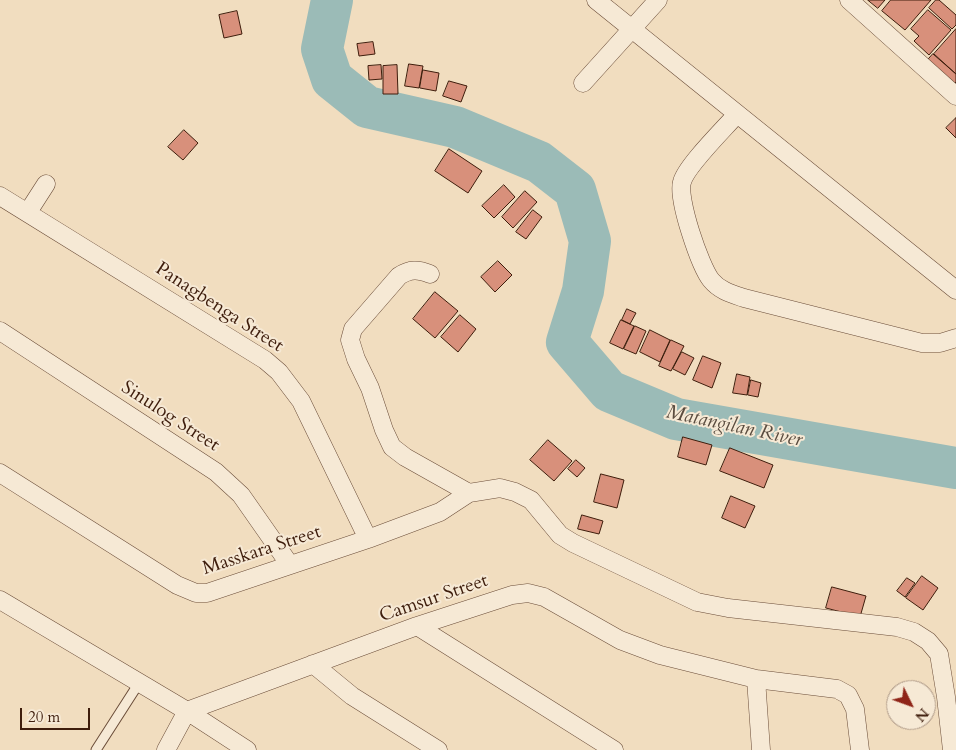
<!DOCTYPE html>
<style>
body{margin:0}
#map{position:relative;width:956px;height:750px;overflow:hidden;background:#f1ddbf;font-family:Cardo,serif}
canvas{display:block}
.north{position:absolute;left:886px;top:680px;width:50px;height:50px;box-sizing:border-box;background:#f6e9d5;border:1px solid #ac9785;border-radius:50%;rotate:132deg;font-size:14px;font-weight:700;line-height:20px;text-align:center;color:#3e1d0c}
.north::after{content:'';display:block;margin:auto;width:18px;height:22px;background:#8f2418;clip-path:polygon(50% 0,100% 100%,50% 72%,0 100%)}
.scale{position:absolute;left:20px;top:708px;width:70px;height:22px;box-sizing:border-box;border:2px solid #3e1d0c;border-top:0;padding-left:6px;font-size:15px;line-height:18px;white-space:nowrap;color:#3e1d0c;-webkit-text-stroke:4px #f6e9d5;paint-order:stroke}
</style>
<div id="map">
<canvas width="956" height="750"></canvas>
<div class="north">N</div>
<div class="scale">20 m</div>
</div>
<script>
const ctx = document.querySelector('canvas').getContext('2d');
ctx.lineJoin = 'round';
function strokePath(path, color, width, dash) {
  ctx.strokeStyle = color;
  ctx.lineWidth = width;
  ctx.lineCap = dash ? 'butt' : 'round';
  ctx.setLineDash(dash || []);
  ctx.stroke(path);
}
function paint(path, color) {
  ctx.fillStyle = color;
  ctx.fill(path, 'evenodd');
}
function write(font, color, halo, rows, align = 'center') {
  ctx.font = font + ' Cardo,serif';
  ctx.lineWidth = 4;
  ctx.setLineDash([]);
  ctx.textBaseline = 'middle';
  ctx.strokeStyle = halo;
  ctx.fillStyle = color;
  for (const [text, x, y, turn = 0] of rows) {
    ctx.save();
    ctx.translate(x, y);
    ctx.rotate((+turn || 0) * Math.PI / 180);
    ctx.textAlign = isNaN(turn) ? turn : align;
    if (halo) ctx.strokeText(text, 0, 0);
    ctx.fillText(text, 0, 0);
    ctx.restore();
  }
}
const river = new Path2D(`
 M332 0 322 49 332 79 367 107 455 127 539 162 575 190 590 241 583 291 567 342 609 391 676 419 956 468`);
const building = new Path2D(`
 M868 0H885L878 8Z
 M891 0H931L905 30 882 11Z
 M936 0H939L956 15V25L952 29 929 8Z
 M928 10 951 30 929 55 914 41 919 36 911 29Z
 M237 11 242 34 224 38 219 15Z
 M956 29V74L934 54Z
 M373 42 375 54 359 56 357 44Z
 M933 54 956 74V82L953 85 927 61Z
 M409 64 423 66 419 88 405 86Z
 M381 65 382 79 369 80 368 66Z
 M397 65 398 94H383V66Z
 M423 70 439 73 436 91 420 88Z
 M449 81 467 86 461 102 443 96Z
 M956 118V138L946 128Z
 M184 130 198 143 183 160 168 147Z
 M449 149 482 171 468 193 435 171Z
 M504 185 515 197 494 218 482 206Z
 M525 191 537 202 513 228 502 217Z
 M533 210 542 217 526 239 516 232Z
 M498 261 512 275 495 292 481 277Z
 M435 292 458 311 435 338 413 319Z
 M627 309 636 313 630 324 622 320Z
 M460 315 476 329 458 352 441 337Z
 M621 320 634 326 623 349 610 343Z
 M635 326 646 331 636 354 624 349Z
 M650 330 670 340 660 362 640 352Z
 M671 340 684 346 671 371 659 366Z
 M682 352 694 358 685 375 673 369Z
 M703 356 721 363 712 388 693 380Z
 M737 374 750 377 747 395 733 393Z
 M751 380 761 383 758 397 748 395Z
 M683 437 712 445 706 465 678 457Z
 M548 440 572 461 554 481 530 460Z
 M730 448 773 465 764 488 720 471Z
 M576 460 585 468 577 477 568 469Z
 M601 474 624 480 617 508 594 502Z
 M731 496 755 506 745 528 722 518Z
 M582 515 603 521 599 534 578 529Z
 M922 576 938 588 923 610 906 598Z
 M907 578 915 583 905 597 897 591Z
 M832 587 866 596 860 617 826 608Z`);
const service = new Path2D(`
 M96 750 139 683`);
const minor = new Path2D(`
 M596 0 956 290
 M849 0 956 96
 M583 83 658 0
 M737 114C725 128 686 166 682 182 677 199 700 266 711 280 720 291 732 294 744 298L922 343H940L956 338
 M0 196 265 360 279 372 301 401 368 539
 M28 212 46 184
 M430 274C418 269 410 269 399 276L353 329 350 340 356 359 370 388 384 430 392 447 405 457 469 493 500 488 515 492 531 500 560 535 573 543 697 602 728 608 897 627 914 632 928 641 939 654 946 697 952 750
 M0 331 216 472 241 495 290 565
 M0 473 177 585 196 593H207L368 539 440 512 469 493
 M0 600 187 711 417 626 512 595 528 593 544 597 620 640 660 655 756 679 837 689 848 695 855 709 860 750
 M417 626 614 750
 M313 664 352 696 438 750
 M756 679 761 750
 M166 750 187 711 247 750`);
const streetNames = [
 ["Panagbenga Street",219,308,33],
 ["Sinulog Street",170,417,33],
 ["Masskara Street",262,551,-18],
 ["Camsur Street",434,599,-19]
];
const waterNames = [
 ["Matangilan River",734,427,12]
];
strokePath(river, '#9bbbb7', 42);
paint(building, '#d8907b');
strokePath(building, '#3e1d0c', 1);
strokePath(service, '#6b4d39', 11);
strokePath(minor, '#6b4d39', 19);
strokePath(service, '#f6e9d5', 9);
strokePath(minor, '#f6e9d5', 18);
write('19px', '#3e1d0c', '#f6e9d5', streetNames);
write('italic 20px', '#5a4c3f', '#f6e9d5', waterNames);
</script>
